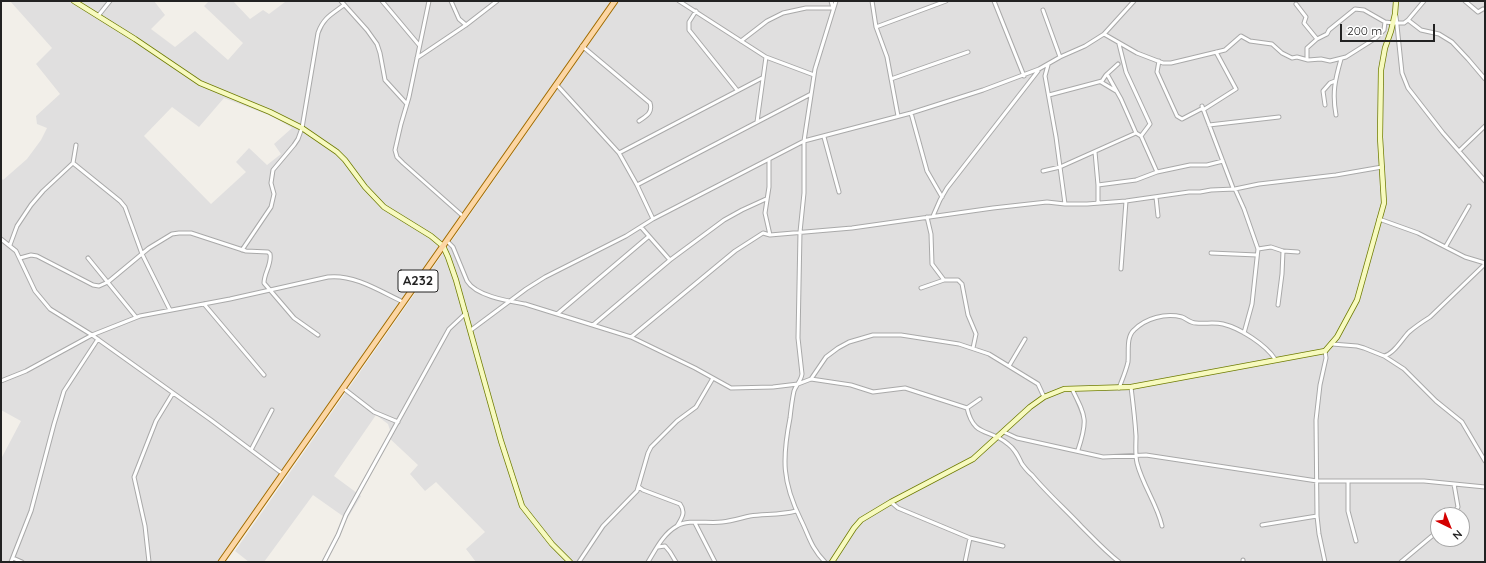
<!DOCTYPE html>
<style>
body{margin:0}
#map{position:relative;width:1486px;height:563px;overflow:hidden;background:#f2efe9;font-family:Quicksand,sans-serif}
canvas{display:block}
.frame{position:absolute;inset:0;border:2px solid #222;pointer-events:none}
.north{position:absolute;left:1430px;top:507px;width:40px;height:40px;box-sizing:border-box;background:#fff;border:1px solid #a7a7a7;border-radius:50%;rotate:137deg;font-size:11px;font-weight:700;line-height:16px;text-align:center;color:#222}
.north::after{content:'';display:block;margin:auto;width:14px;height:18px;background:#d40000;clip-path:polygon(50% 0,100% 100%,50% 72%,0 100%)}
.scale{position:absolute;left:1340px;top:24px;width:95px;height:18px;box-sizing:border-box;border:2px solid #222;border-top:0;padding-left:5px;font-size:12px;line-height:14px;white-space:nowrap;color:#222;-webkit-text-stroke:3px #fff;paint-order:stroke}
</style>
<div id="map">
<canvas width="1486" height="563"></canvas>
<div class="frame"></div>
<div class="north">N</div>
<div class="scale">200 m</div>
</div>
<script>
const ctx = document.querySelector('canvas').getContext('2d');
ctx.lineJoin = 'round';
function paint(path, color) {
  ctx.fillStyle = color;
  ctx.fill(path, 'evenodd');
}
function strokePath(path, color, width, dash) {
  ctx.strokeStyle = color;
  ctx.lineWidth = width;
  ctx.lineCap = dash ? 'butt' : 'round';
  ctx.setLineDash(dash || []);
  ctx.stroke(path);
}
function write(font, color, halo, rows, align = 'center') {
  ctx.font = font + ' Quicksand,sans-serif';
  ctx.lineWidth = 3;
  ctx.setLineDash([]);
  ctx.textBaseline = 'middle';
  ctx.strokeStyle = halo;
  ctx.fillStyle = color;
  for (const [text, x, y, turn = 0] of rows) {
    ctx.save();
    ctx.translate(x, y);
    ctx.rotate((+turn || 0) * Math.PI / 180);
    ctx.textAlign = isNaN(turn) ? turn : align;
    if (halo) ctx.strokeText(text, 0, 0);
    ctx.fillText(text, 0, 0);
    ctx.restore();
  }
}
const residential = new Path2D(`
 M10 1H154L165 15 151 29 175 47 195 31 228 60 243 43 204 6 209 1H233L250 19 263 10 269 14 285 2 284 1H611L217 562H1V459L21 421 1 410V178L3 180 27 159 41 140 47 128 37 124 36 116 60 94 36 64 52 48ZM224 98 274 117 292 128 274 144 281 154 267 165 249 148 236 162 246 172 211 204 144 136 172 107 199 127Z
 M619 1H1485V562H476L466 549 485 532 436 482 425 491 410 474 418 465 387 436 390 430 388 424 376 415 334 476 361 496 347 519 313 495 264 562H249L235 551ZM1438 515H1462V539H1438Z`);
const street = new Path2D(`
 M341 1 367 30 377 44 380 53 385 80 406 103
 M382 1 419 45
 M429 1 409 97 401 124 395 150 397 157 403 163 464 217
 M451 1 459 19 466 25
 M679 1 766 57 814 75
 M872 1 876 27 887 57 898 116
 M994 1 1024 76
 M1465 1 1478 12 1483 9
 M1296 4 1306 17 1304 23 1317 39
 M1043 10 1060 57
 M696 11 689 22V30L737 90
 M98 16 110 1
 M1396 16 1402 73 1408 88 1443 133 1485 181
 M1408 20 1421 30 1439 34 1452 42 1468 59 1485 79
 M876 27 946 1
 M1104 34 1137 53 1163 63H1171L1225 50 1241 36 1250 41 1272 44 1282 53 1292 58 1297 57 1308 60 1321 59 1330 61 1346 57 1376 38 1384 30 1385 22
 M741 41 767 21 783 13 806 8H833L831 1
 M582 46 650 103C653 113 646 116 639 121
 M417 58 466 25 497 1
 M1307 59V48L1317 39 1327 34 1329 30 1355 9 1364 10 1385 22 1393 23H1404L1408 20 1424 1
 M1159 61 1157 72 1177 116 1182 119 1203 108
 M1048 65 1045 76 1056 137 1060 167 1136 133
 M1107 74 1121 99 1136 133 1141 136 1150 124 1126 72 1119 44
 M891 79 968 52
 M1101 82 1116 91
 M556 84 619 153 637 185 653 219
 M1049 95 1102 81 1106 75 1118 64
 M1325 105 1323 91 1330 83 1335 81
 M1202 106 1233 188
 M1203 110 1236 89 1216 52
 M911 113 927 171 942 197
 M1336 115C1332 93 1335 80 1341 59
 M757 122 766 57
 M1209 125 1279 117
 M1141 136 1157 172
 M824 137 839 192
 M1459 151 1485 126
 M1095 152 1098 185V203
 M619 153 762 78
 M769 160V187L765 213 770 235
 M73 163 120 201 125 207 142 254 170 310
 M1043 171 1060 167 1065 204
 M637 185 811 94
 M1098 185 1136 180 1157 172 1190 165H1207L1223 161
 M1235 189 1244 209 1258 249 1252 304 1244 333
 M1156 197 1158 216
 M933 216 940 200 947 188 1038 71
 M927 217 931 234 932 264 944 280H958L962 284 968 315 976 334 973 348
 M1379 219 1418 233 1465 257 1485 263
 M641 227 670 260
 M1 239 16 251 35 291 50 309 92 335 211 420 283 474
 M447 241 453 247 467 281C476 296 508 301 525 304L631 337 695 368 731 388 773 387 798 384 811 379 826 357 838 348 849 342 873 335H901L959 344 989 354 1038 384 1044 397
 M10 245 17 226 31 205 43 191 73 163 76 145
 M1446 246 1469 206
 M1258 249 1271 247 1283 251 1298 252
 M242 250 271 207 274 194 271 183 273 170 294 145 298 139 302 128 318 33C323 18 332 14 344 5
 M1211 253 1257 255
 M20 258 31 255 37 256 93 285 99 286 108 282 149 248 172 234 179 233H191L246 251 268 252 270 254C272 264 264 273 264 283L294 318 318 335
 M88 258 136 317
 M1121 269 1126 201
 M921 288 944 280
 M204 304 264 375
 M1278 305 1282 274 1283 251
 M557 314 648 237
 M593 325 670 260 724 220 742 210 766 199
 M471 330 526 289 545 277 626 236 653 219 804 141 911 113 983 90 1039 69 1060 57 1085 46 1104 34 1134 1
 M631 337 735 251 763 233 770 235 852 228 993 208 1047 202 1065 204H1087L1126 201 1189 192H1200L1211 190 1235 189 1259 184 1336 175 1382 167
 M1332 344 1357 346 1364 348 1384 356 1404 369 1436 401 1462 422 1485 461
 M1384 356C1394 354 1402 339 1409 332 1416 326 1422 322 1430 317L1485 264
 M1009 366 1025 339
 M811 379 851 385 873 392 905 388 967 408 980 399
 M1 381 26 371 92 335 140 316 230 299 328 277C354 274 380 291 403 302
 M1131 387C1133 403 1135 420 1136 436 1136 445 1135 454 1137 463 1143 486 1157 504 1162 526
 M343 388 374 412 398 422
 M1119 388C1122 380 1126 371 1128 362 1129 352 1126 337 1134 330 1146 318 1165 313 1182 317 1187 319 1190 323 1196 323 1205 324 1214 322 1223 324 1240 328 1266 345 1275 359
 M1072 389C1086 417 1088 420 1078 450
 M967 408C974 438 989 428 1008 444 1015 449 1018 456 1022 464 1025 468 1028 472 1032 475 1047 493 1065 509 1081 526 1094 539 1105 551 1119 562
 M1004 432 1017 438 1103 457 1146 455 1317 481H1424L1485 487
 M251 450 272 410
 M1348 481V511L1356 541
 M639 487 643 490 680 504C686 512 682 518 677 526
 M891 502 898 508 970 538 1003 546
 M1452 515 1458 507 1454 484
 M695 523 715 562
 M1262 525 1317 516
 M658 547 665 546 670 552 676 562
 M13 558 22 562
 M1243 560V562
 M11 562 31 511 54 424 64 391 98 339
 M149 562 145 526 134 477 156 421 173 393
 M324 562 338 535 346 515 449 329 466 313
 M579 562 603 526 637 491 648 453 651 447 677 421 696 407 713 378
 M648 562C656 549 663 534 677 526 688 519 709 524 722 522 732 521 741 518 750 516 765 514 781 515 796 511
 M825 562C811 548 809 536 801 520 782 482 782 459 790 418 791 409 792 400 794 391 796 385 801 381 802 374L798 338 800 232 804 193V141L815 69 836 1
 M965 562 970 538
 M1325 562 1319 534 1317 516 1316 420 1320 385 1326 358 1325 351
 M1401 562 1438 531`);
const secondary = new Path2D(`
 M74 1 135 39 200 83 270 112 302 128 337 152 345 160 365 187 384 207 431 236 443 246 448 257 456 280 501 441 522 506 552 544 570 562
 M832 562 854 528 861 520 891 502 973 459 1030 407 1044 397 1064 389 1131 387 1325 351 1337 337 1357 300 1384 203 1380 137 1381 70 1385 48 1391 31 1395 14 1396 1`);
const primary = new Path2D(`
 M221 562 615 1`);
const shields = [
 [418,281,40]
];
const shieldNames = [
 ["A232",418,281]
];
paint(residential, '#e0dfdf');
strokePath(street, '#a9a9a9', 5);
strokePath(secondary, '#707d05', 6);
strokePath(primary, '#a06b00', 7);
strokePath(street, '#fff', 3);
strokePath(secondary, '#f7fabf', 4.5);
strokePath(primary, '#fcd6a4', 5);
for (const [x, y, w] of shields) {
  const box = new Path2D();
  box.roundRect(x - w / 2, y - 11, w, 22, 3);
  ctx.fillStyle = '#fff';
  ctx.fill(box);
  strokePath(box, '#222', 1);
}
write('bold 13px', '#222', null, shieldNames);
</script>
